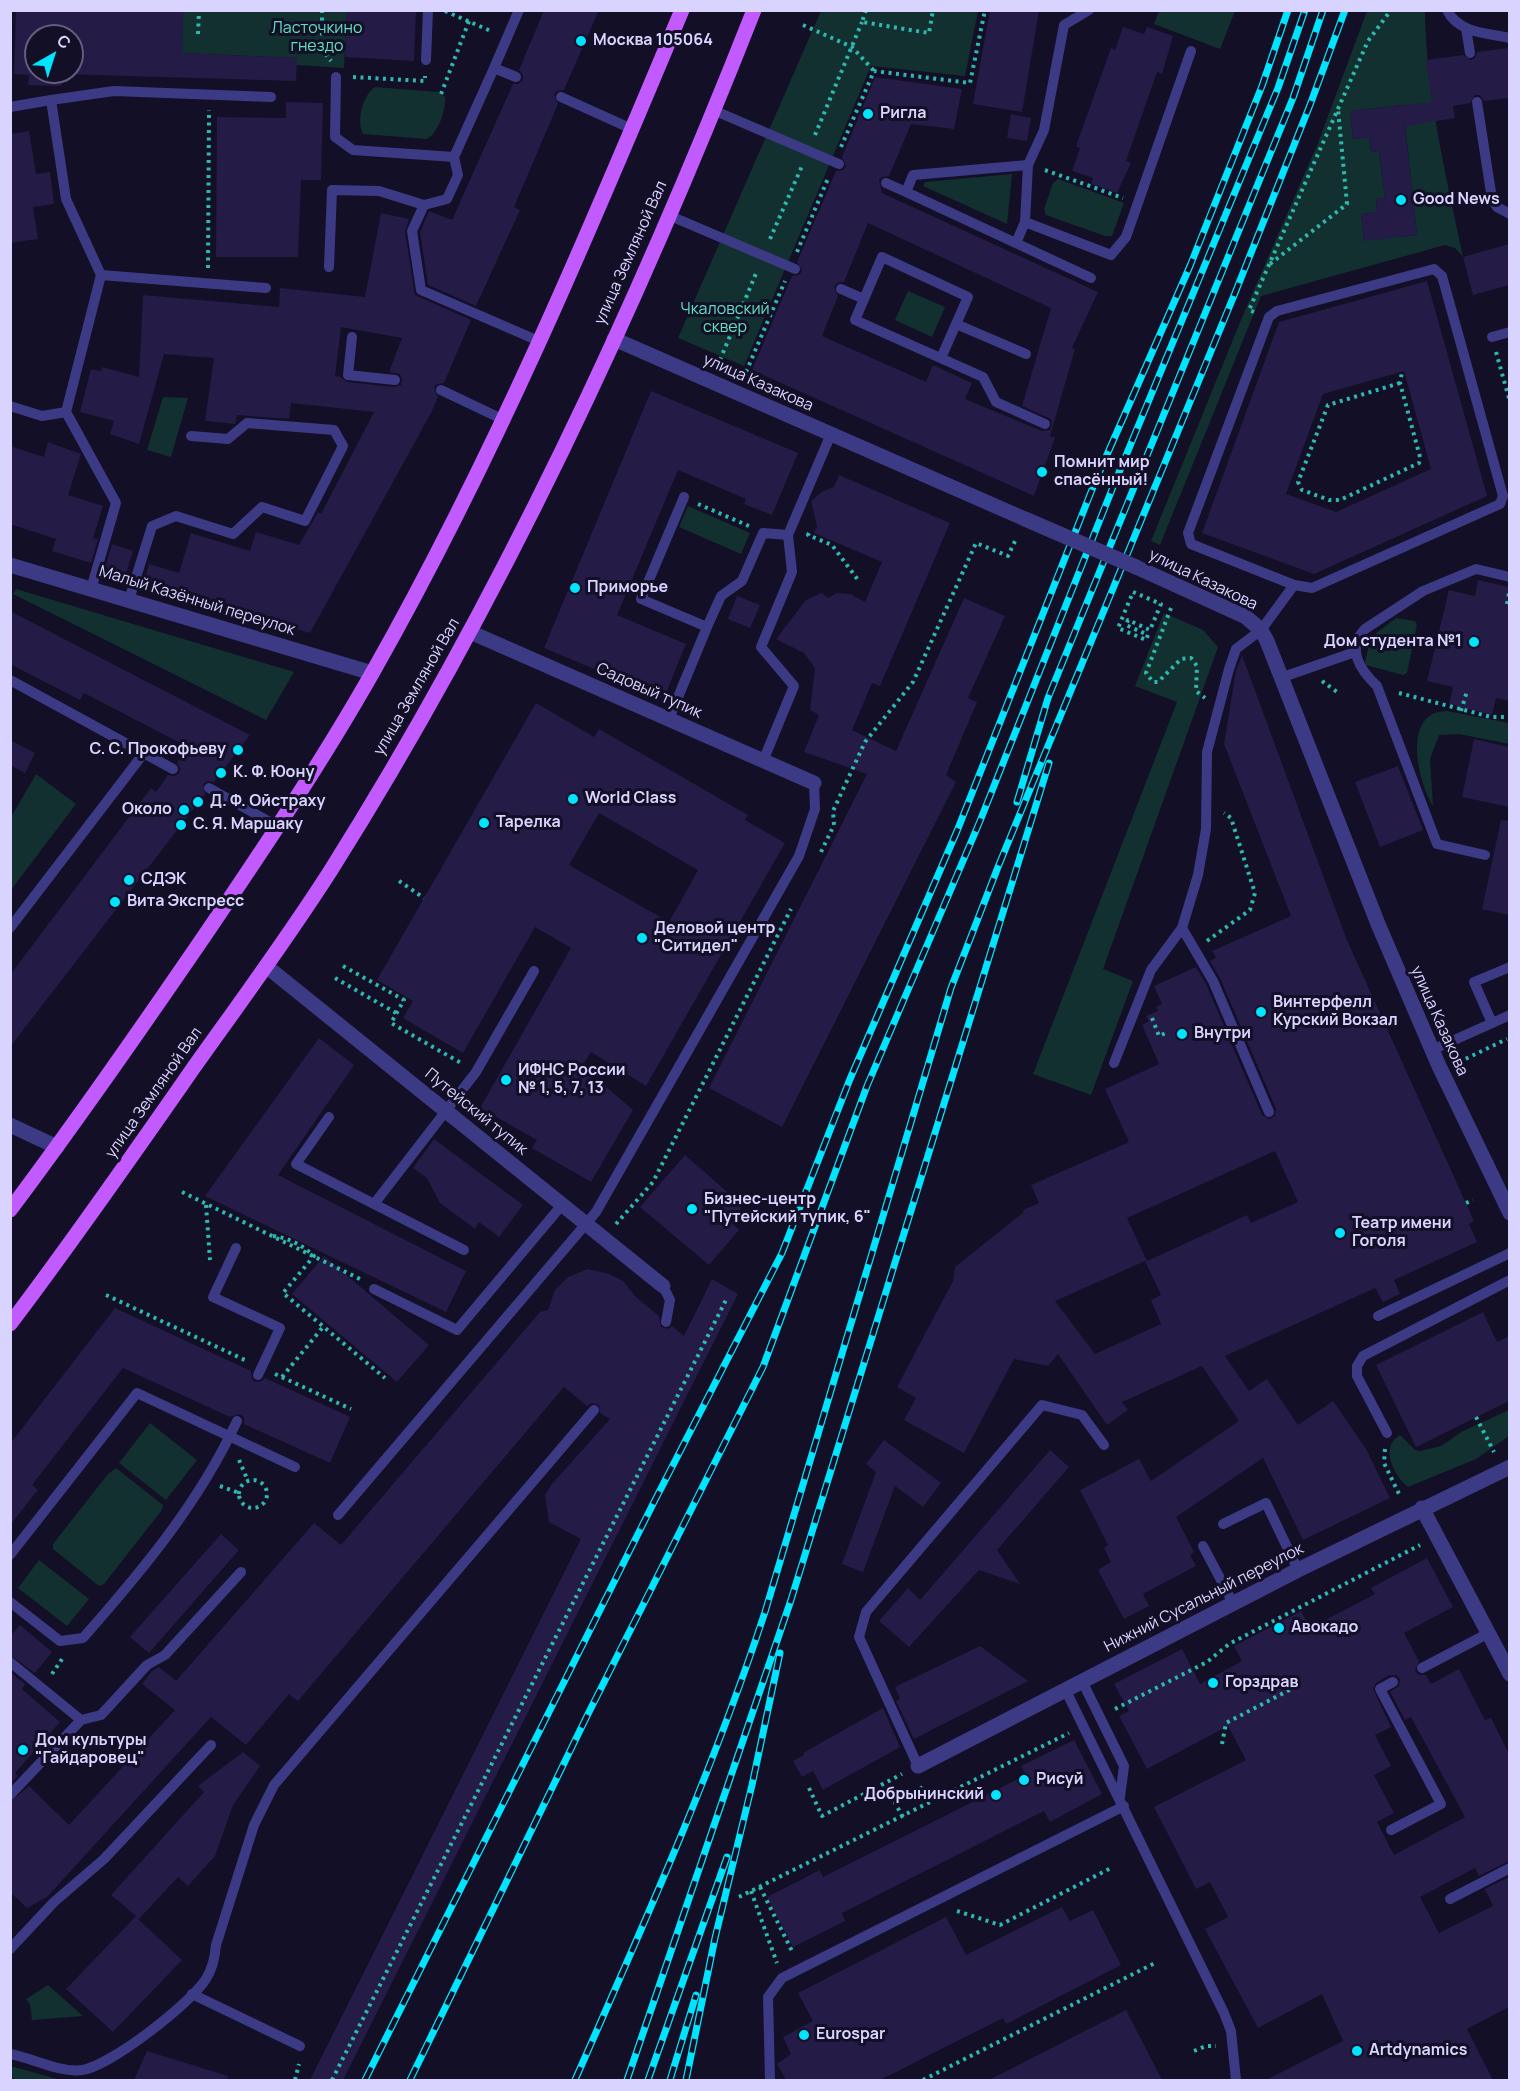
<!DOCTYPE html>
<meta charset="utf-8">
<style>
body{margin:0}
#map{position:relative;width:1520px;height:2091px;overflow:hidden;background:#130f26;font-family:Manrope,sans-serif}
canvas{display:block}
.frame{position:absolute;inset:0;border:12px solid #d9d4ff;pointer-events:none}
.north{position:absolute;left:24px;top:24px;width:60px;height:60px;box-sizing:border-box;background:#130f26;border:2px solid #625e7d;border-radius:50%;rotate:39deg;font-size:16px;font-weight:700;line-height:24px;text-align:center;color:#d9d4ff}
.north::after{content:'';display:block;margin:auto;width:21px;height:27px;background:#00e5ff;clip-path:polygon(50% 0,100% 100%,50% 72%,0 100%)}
</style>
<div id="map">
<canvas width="1520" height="2091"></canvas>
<div class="frame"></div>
<div class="north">С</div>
</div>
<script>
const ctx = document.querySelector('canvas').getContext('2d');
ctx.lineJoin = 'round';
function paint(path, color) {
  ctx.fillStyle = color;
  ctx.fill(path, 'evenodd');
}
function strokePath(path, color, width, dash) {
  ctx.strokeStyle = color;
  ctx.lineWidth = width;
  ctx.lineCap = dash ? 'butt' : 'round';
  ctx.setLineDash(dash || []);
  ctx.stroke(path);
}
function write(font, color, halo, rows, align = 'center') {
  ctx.font = font + ' Manrope,sans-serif';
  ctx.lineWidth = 6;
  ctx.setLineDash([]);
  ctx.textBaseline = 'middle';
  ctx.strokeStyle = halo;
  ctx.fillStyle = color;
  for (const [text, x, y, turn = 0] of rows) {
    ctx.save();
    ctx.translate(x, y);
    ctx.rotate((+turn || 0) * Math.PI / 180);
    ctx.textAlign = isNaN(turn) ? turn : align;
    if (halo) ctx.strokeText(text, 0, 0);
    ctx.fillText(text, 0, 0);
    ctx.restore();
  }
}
const green = new Path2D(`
 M183 11H347L344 68 296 65V58L182 53Z
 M821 11H978L965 76 871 66 744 366 678 338Z
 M1159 11V10L1235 11 1220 49 1154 24Z
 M1367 11H1425C1426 94 1446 175 1463 257L1455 248 1445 245 1261 296 1160 545 1151 541 1243 315 1318 143ZM1403 105 1417 235 1364 240 1361 214 1377 212 1376 199 1385 198 1379 151 1371 152 1369 137 1353 139 1350 111Z
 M375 87 438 92 445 97C446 110 439 132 427 139L363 134C356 120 363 95 375 87Z
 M1012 174 1007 224 923 186 925 182Z
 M1058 179 1124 203 1112 236H1105L1046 215 1044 209 1053 183Z
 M908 291 945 307 932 337 895 320Z
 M163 397 188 398 171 457 147 450Z
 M688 506 750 533 741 554 679 527Z
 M16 589 294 672 266 720 13 594Z
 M1164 613 1203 630 1218 647 1103 969 1133 981 1091 1095 1033 1074 1177 702 1135 686Z
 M1396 618 1415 621 1417 624 1407 673 1403 675 1366 665 1365 662 1371 637Z
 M1447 711 1509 723V744L1459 734 1439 735 1430 759 1433 806C1418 782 1401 711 1447 711Z
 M36 774 76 804 11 890V817Z
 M1509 1410V1436L1476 1459 1408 1487C1394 1476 1379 1447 1400 1435L1415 1450 1420 1451 1441 1446 1463 1431Z
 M150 1423 197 1460 166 1500 119 1463Z
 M116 1468 163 1505 162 1510 104 1584 99 1586 53 1549V1544L108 1474Z
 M39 1560 89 1599 67 1626 18 1588Z
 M48 1985 83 2016 32 2020 30 2004 26 1999Z
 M11 2067H14L61 2080H15L11 2076Z`);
const building = new Path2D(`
 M16 10H183L182 53 297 58 296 81 62 74 61 86 28 85 29 75 14 74ZM36 36H72V72H36Z
 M347 10H416L414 61 345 57Z
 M544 10H599L564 90 557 91 554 94 558 104 514 207 520 210 476 306 428 285 420 232 429 211 452 220 513 84H518L523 80V75L519 70Z
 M990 10H1039L1022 112 973 104Z
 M1123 27 1144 34 1147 27 1173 36 1162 74 1157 72 1126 161 1131 163 1117 193 1091 184 1093 178 1072 171 1080 148 1076 146 1085 121 1111 48 1115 50Z
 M1509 48V98L1484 101 1480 95H1475L1470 103 1453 106 1455 118 1405 126 1417 235 1364 241 1361 214 1377 212 1376 199 1385 198 1379 151 1371 152 1369 137 1353 139 1350 111 1432 102 1426 60 1463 55 1471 60 1475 58 1477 52Z
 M875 77 962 89 954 129 911 124 889 176 882 177 879 180 882 193 1098 292 1072 348 1075 349 1050 436 1055 438 1034 496 752 370 792 276 799 275 802 271 797 262 836 171 843 170 846 166 842 157ZM868 223 1051 308 1022 406 1051 419 1052 424 1050 430 1042 431 965 399 972 383 933 365 926 382 822 336 838 296 834 287 837 283 844 282Z
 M286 102 323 103 321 180H301L298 257H216L217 117 286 118Z
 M1011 114 1031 118 1027 141 1007 138Z
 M29 131 36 174 50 172 54 204 33 207 38 239 10 243V134Z
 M381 213 409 219 405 232 415 295 471 320 444 383 437 384 434 387 438 397 431 413 310 633 144 582 149 564 179 573 191 533 250 551 256 532 299 545 318 512 321 514 374 412 291 403 289 419 237 415 235 424 205 421 214 358 164 354 139 444 110 434 114 421 80 412 91 369 101 371 102 367 139 377 143 295 279 307 280 288 365 297ZM341 327 402 338 389 372 400 374 402 380 401 385 394 387 347 382 341 377 335 376Z
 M1509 244V285L1473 295 1463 257Z
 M1427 281 1487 496 1314 574 1202 533 1279 322ZM1404 371 1431 469 1336 512 1286 494 1323 394Z
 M651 391 798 453 772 515 744 504 746 499 678 470 617 615 686 644 664 698 544 648Z
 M48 442 81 454 68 495 103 506 93 538 98 539 91 563 52 551 56 539 10 524V446L44 457Z
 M839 475 950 523 880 686 872 683 852 730 896 751 964 598 1005 616 968 698 977 702 946 775 956 782 782 1127 709 1088 867 774 804 752 819 715 810 710 815 668 804 653 776 639 806 600 821 593 829 598 836 593 850 594 865 602 882 562 814 533 817 526 811 501 823 491 834 487Z
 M112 544 133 551 126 574 105 567Z
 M1478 580 1509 587V701L1496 698 1492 715 1449 704 1453 687 1427 681 1449 590 1475 596Z
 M737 596 760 605 750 628 728 619Z
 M10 611 250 735 214 782 208 781 203 784 205 794 10 1047V975L151 788 156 792 168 775 174 776 179 773 180 768 177 763 188 747 84 693 80 700 10 664Z
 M1242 655 1346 938 1474 1221 1469 1224 1477 1242 1394 1280 1400 1294 1383 1302 1375 1288 1225 1356 1249 1391 1267 1379 1298 1425 1333 1401 1366 1449 1390 1498 1303 1540 1263 1458 1176 1517 1194 1552 1190 1555 1196 1566 1143 1594 1149 1606 1124 1619 1098 1570 1111 1562 1104 1548 1108 1545 1080 1490 1139 1459 1151 1481 1239 1421 1202 1366 1122 1402 1128 1410 1107 1425 1058 1354 1048 1366 1014 1359 964 1453 904 1420 916 1398 897 1387 953 1281 955 1267 1024 1212 1023 1210 1039 1203 1031 1185 1129 1142 1105 1089 1159 1064 1142 1025 1149 1021 1146 1016 1158 1011 1156 1007 1162 1004 1154 986 1196 967 1206 984 1262 1115 1269 1119 1275 1116 1276 1109 1220 978 1210 961 1216 958 1212 951 1291 916 1224 744 1236 671ZM1275 1151 1298 1202 1251 1223 1247 1215 1147 1261 1127 1218ZM1145 1261 1161 1295 1151 1300 1161 1324 1095 1354 1055 1301Z
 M536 703 594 737 599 729 748 815 745 820 785 843 646 1086 591 1052 582 1066 633 1110 591 1182 532 1148 537 1140 480 1108 571 948 535 927 463 1053 403 1018 413 1001 377 980ZM599 813 698 870 669 922 569 865Z
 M1474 739 1509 747V807L1462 797Z
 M10 740 35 753 25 773 10 765Z
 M1398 766 1423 830 1380 847 1355 782Z
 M1501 820 1509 821V915L1482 909Z
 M319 1038 354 1065 278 1175 466 1271 446 1312 205 1196Z
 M434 1139 523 1205 499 1237 479 1222 475 1229 440 1203 427 1178 413 1168Z
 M685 1155 741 1204 740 1212 732 1223 739 1230 709 1265 640 1207Z
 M324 1256 429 1345 397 1382 292 1294Z
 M588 1269 609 1274 623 1281 636 1297 659 1316 661 1327 668 1329 672 1326 684 1336 712 1279 738 1294 343 2080H310L581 1539 549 1522 545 1495 551 1485 610 1419 600 1413 599 1405 592 1403 587 1406 564 1387 298 1701 289 1694 246 1745 211 1717 47 1897 27 1908 10 1892V1802L29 1786 69 1825 175 1710 142 1684 152 1671 159 1667 176 1681 314 1523 341 1545 540 1312 548 1310 555 1290 568 1277Z
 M115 1308 251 1371 252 1379 255 1382 262 1381 265 1378 350 1417 330 1463 244 1424V1417L240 1414 230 1417 123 1368 32 1485 38 1490 10 1525V1444Z
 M1483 1312 1497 1342 1509 1336V1401L1416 1447 1376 1365Z
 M884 1440 941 1483 923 1507 895 1486 863 1572 842 1564 876 1472 866 1464Z
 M1050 1450 1069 1467 997 1550 1020 1584 979 1570 909 1647 879 1621 908 1588 920 1600Z
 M221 1534 239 1550 149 1653 130 1637Z
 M1427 1558 1453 1607 1404 1633 1419 1661 1415 1671 1419 1675H1426L1431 1684 1459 1669 1485 1720 1491 1718 1509 1754V1861L1479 1876 1475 1868 1420 1897 1439 1933 1493 1906 1485 1889 1509 1877V2007L1467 2029 1493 2080H1266L1343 2041 1322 1994 1258 2028 1205 1929 1228 1917 1210 1882 1196 1889 1154 1807 1246 1760 1228 1726 1147 1769 1119 1716 1129 1711 1114 1684 1182 1649 1200 1684 1242 1661 1234 1646 1301 1611 1310 1628 1375 1594 1371 1588ZM1389 1675H1396L1400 1679 1399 1686 1390 1692 1405 1720 1411 1717 1465 1817 1394 1855 1377 1822 1394 1813 1374 1775 1391 1766 1375 1735 1391 1727 1373 1689 1376 1683Z
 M20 1625 52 1652 35 1673 10 1655V1637Z
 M980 1646 1028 1681 914 1739 896 1701 900 1699 895 1687Z
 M10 1672 25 1684 22 1689 60 1722 15 1773 18 1776 10 1784Z
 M883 1708 900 1747 823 1790 813 1771 802 1777 793 1761 804 1755 803 1753Z
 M1074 1740 1102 1794 1050 1822 1044 1811 842 1913 845 1921 793 1947 767 1897 820 1870 823 1877 1026 1775 1021 1766Z
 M243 1752 260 1766 233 1805 215 1856 188 1886 178 1877 139 1919 137 1918 182 1960 113 2032 66 1989 136 1916 111 1895 204 1792 198 1786Z
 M1062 1907 1070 1921 1093 1910 1121 1965 1006 2024 1003 2018 880 2080H786L777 2064 791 2054 783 2037 813 2021 798 1993 946 1917 966 1955Z
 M1126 2010 1162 2080H989Z
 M147 2051 228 2076 227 2080H134Z`);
const path = new Path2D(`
 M322 10V49L331 61
 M866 10 862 22 929 33 933 10
 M445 11 493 32
 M803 25 852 47 874 71
 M198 34 199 10
 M353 77 425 81V76
 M441 94 469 21
 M815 135 862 22
 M841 147 874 71 970 83 985 10
 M1045 170 1123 198
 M770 239 802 166
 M797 252 829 176
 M1270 264 1347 204 1338 109
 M208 268 209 110
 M1254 312 1249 310 1368 41 1391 10
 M1496 352 1510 402
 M720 360 757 271
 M746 372 785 281
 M1400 383 1328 405 1298 482 1302 490 1329 500H1340L1419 463 1420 457 1400 383 1402 372
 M698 504 749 526
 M809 533 808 535 832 545 858 580
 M1133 592 1161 604 1150 630 1128 620 1126 625 1148 635 1146 640 1118 628Z
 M1507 604 1509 593
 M1171 608 1146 673 1153 682H1158L1181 659 1191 658 1197 666 1196 691 1205 698
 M1322 681 1337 692 1340 691
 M1399 693 1491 717H1510
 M1461 711 1467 691
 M821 852 834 825 833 811 865 742 913 682 976 543 1008 556 1015 541
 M399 881 424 898
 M1207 941 1250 910 1255 893 1231 818 1224 813
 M343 966 404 1000 391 1023 461 1063
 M335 978 396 1013
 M1152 1018 1159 1036 1168 1032
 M1459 1062 1507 1039
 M182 1192 362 1280
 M1466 1203 1473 1200
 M206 1205 210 1260
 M616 1224 653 1182 791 909
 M273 1236C289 1238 302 1245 314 1256L283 1293 385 1378
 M106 1295 247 1361
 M275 1374 351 1409
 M282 1377 323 1327
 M1476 1417 1494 1452
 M1385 1449 1384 1463 1400 1496
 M239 1460 248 1481
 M239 1494a14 14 0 1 1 28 0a14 14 0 1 1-28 0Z
 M220 1486 239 1493
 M52 1674 64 1656
 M1115 1709 1207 1662 1229 1644 1420 1545
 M1222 1744 1226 1723 1299 1685
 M809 1788 822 1816 902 1774
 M903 1817 895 1803 925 1786
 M760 1887 793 1953
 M751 1891 777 1963
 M739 1897 1069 1733
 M957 1911 1000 1925 1111 1868
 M1194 2051 1206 2046H1216
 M295 2080 299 2064
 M332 2080 727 1298
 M923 2080 1157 1962`);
const service = new Path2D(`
 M1447 10C1458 33 1487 33 1510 38
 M1466 28 1470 53
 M426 60 428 10
 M336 77 335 137 353 150 454 157 494 68
 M516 77 494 68 519 10
 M561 97 632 129
 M1477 102 1492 199 1497 207 1510 214
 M10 107 51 100
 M713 110 839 164
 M454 157 458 175 447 199 424 205 412 231 421 290 541 342
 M1028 165 1025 222 1111 255 1126 237 1191 51
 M886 183 906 192 913 175 1028 165 1044 130 1064 25 1089 10
 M906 192 1091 278
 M668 215 795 269
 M1016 243 1025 222
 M329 267 332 190 379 191 424 205
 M1434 269 1442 276 1503 496 1500 504 1312 588 1294 585 1191 544 1188 533 1269 317 1277 311Z
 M101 275 66 199 51 100 114 91 271 97
 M841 289 864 299 855 320 983 377 996 402 1045 424
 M864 299 882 257 968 297 941 358
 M956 324 1026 354
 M352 337 348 375 395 380
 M1492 337 1510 332
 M441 390 504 420
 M10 406 42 416 66 412
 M91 589 116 503 66 412 101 275 266 288
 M129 600 152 526 176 516 233 534 262 507 305 521 343 446 334 430 247 423 228 439 191 436
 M707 627 721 596 742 581 763 533 788 535
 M1283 677 1355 652
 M10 680 173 769
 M669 719 707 627 641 599 684 497
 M763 761 794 686 761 647 792 572 788 535 831 434
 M209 788 279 827
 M1485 855 1437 844 1377 686C1360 670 1346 649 1365 629L1423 591 1476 569 1510 577
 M10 928 144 753
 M1492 1023 1474 982 1510 967
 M1432 1050 1510 1015
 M1114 1063 1151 970 1182 928
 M1269 1112 1213 981 1182 928 1198 875 1206 829 1207 752 1229 669 1236 649 1261 630 1294 585
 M329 1117 296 1164 374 1204 476 1072 534 971
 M374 1204 464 1250
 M236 1248 213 1297 280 1328 258 1375
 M663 1286 670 1300 666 1322
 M374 1289 457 1330 562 1205
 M1378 1316 1510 1253
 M1387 1433 1357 1376V1366L1363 1356 1510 1280
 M338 1515 596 1212 799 856 815 809 814 783
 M1223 1524 1266 1503 1298 1570
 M1203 1546 1233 1603
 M10 1555 137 1393 295 1467
 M10 1602 60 1641 83 1638C142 1571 199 1503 237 1421
 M10 1662 81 1720
 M1422 1668 1487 1634
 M1082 1681 1124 1766 1120 1797
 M1065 1689 1224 2013 1231 2031 1236 2080
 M918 1766 859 1637 866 1612 1042 1405 1082 1415 1104 1445
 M10 1795 81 1720 101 1715 147 1665 165 1655 241 1572
 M1391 1830 1441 1804 1380 1689 1393 1682
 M1450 1899 1510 1868
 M10 1949 54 1902 104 1859 211 1745
 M192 1994 300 2046
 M10 2054C33 2058 59 2073 82 2070 110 2066 190 2004 206 1979 213 1968 215 1957 216 1945L254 1825 274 1785 594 1410
 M770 2080 768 1997 782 1978 1124 1806`);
const minor = new Path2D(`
 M10 565 372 673
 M470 632 814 783
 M266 966 663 1286
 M10 1125 57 1147
 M1422 1508 1510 1674
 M918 1766 1298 1570 1510 1467`);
const tertiary = new Path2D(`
 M614 339 1025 519
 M1136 567 1246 617 1261 630 1267 641 1378 924 1439 1066 1510 1213`);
const primary = new Path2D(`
 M10 1210C77 1121 140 1030 203 938 262 851 322 762 374 670 494 458 588 235 682 10
 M10 1324C73 1241 132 1156 192 1070 239 1004 287 939 331 870 501 600 637 307 754 10`);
const rail = new Path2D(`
 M1017 802 1048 698 1293 98 1323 10
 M365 2080 654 1502 782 1253 850 1079 957 831 1095 482 1190 266 1262 86 1288 10
 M410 2080 587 1716 763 1367 867 1086 980 821 1113 487 1278 88 1305 10
 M575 2080C643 1926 712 1773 765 1612L951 988 998 867 1235 293 1310 105 1345 10
 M627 2080 791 1600 1049 763
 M648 2080 727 1857
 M670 2080 696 1995
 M686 2080 715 1938 752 1785 780 1653`);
const tertiaryBridge = new Path2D(`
 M1025 519 1136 567`);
const markers = [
 [581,41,6,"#00e5ff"],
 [868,114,6,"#00e5ff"],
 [1401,200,6,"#00e5ff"],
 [1042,472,6,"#00e5ff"],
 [575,588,6,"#00e5ff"],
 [1474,642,6,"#00e5ff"],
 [238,750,6,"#00e5ff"],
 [221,773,6,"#00e5ff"],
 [573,799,6,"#00e5ff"],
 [198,802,6,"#00e5ff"],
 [184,810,6,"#00e5ff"],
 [484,823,6,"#00e5ff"],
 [181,825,6,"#00e5ff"],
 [129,880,6,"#00e5ff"],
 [115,902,6,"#00e5ff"],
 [642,938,6,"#00e5ff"],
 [1261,1012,6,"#00e5ff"],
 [1182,1034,6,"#00e5ff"],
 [506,1080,6,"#00e5ff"],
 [692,1209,6,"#00e5ff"],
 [1340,1233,6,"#00e5ff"],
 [1279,1628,6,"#00e5ff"],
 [1213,1683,6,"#00e5ff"],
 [23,1750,6,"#00e5ff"],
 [1024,1780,6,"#00e5ff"],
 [996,1795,6,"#00e5ff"],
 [804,2035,6,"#00e5ff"],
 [1357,2051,6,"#00e5ff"]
];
const parkNames = [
 ["Ласточкино",317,29],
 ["гнездо",317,47],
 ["Чкаловский",725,310],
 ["сквер",725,328]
];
const poiNames = [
 ["Москва 105064",593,41],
 ["Ригла",880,114],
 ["Good News",1413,200],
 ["Помнит мир",1054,463],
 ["спасённый!",1054,481],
 ["Приморье",587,588],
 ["Дом студента №1",1462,642,"right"],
 ["С. С. Прокофьеву",226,750,"right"],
 ["К. Ф. Юону",233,773],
 ["World Class",585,799],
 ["Д. Ф. Ойстраху",210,802],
 ["Около",172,810,"right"],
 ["Тарелка",496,823],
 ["С. Я. Маршаку",193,825],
 ["СДЭК",141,880],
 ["Вита Экспресс",127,902],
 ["Деловой центр",654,929],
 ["\"Ситидел\"",654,947],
 ["Винтерфелл",1273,1003],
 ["Курский Вокзал",1273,1021],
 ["Внутри",1194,1034],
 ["ИФНС России",518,1071],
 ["№ 1, 5, 7, 13",518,1089],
 ["Бизнес-центр",704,1200],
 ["\"Путейский тупик, 6\"",704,1218],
 ["Театр имени",1352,1224],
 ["Гоголя",1352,1242],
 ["Авокадо",1291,1628],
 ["Горздрав",1225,1683],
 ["Дом культуры",35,1741],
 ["\"Гайдаровец\"",35,1759],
 ["Рисуй",1036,1780],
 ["Добрынинский",984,1795,"right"],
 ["Eurospar",816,2035],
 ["Artdynamics",1369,2051]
];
const streetNames = [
 ["улица Земляной Вал",631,253,-66],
 ["улица Казакова",758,383,24],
 ["улица Казакова",1203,580,26],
 ["Малый Казённый переулок",197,601,17],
 ["улица Земляной Вал",417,687,-60],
 ["Садовый тупик",649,691,24],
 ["улица Казакова",1439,1021,66],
 ["улица Земляной Вал",154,1093,-55],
 ["Путейский тупик",476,1112,39],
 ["Нижний Сусальный переулок",1204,1598,-27]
];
paint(green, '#12302f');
paint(building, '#241b47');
strokePath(path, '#2fb8b0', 4, [3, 4.5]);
strokePath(service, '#3d3a85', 10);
strokePath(minor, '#3d3a85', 15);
strokePath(tertiary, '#3d3a85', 15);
strokePath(primary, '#c25bff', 15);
strokePath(rail, '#00e5ff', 7);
strokePath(rail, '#130f26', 4.5, [14]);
strokePath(tertiaryBridge, '#3d3a85', 15);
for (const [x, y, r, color] of markers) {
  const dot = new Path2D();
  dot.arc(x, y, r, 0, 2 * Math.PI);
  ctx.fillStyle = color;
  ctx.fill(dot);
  strokePath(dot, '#130f26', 2);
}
write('16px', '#5fe0c0', '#130f26', parkNames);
write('bold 16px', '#d9d4ff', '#130f26', poiNames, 'left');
write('16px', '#d9d4ff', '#130f26', streetNames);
</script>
